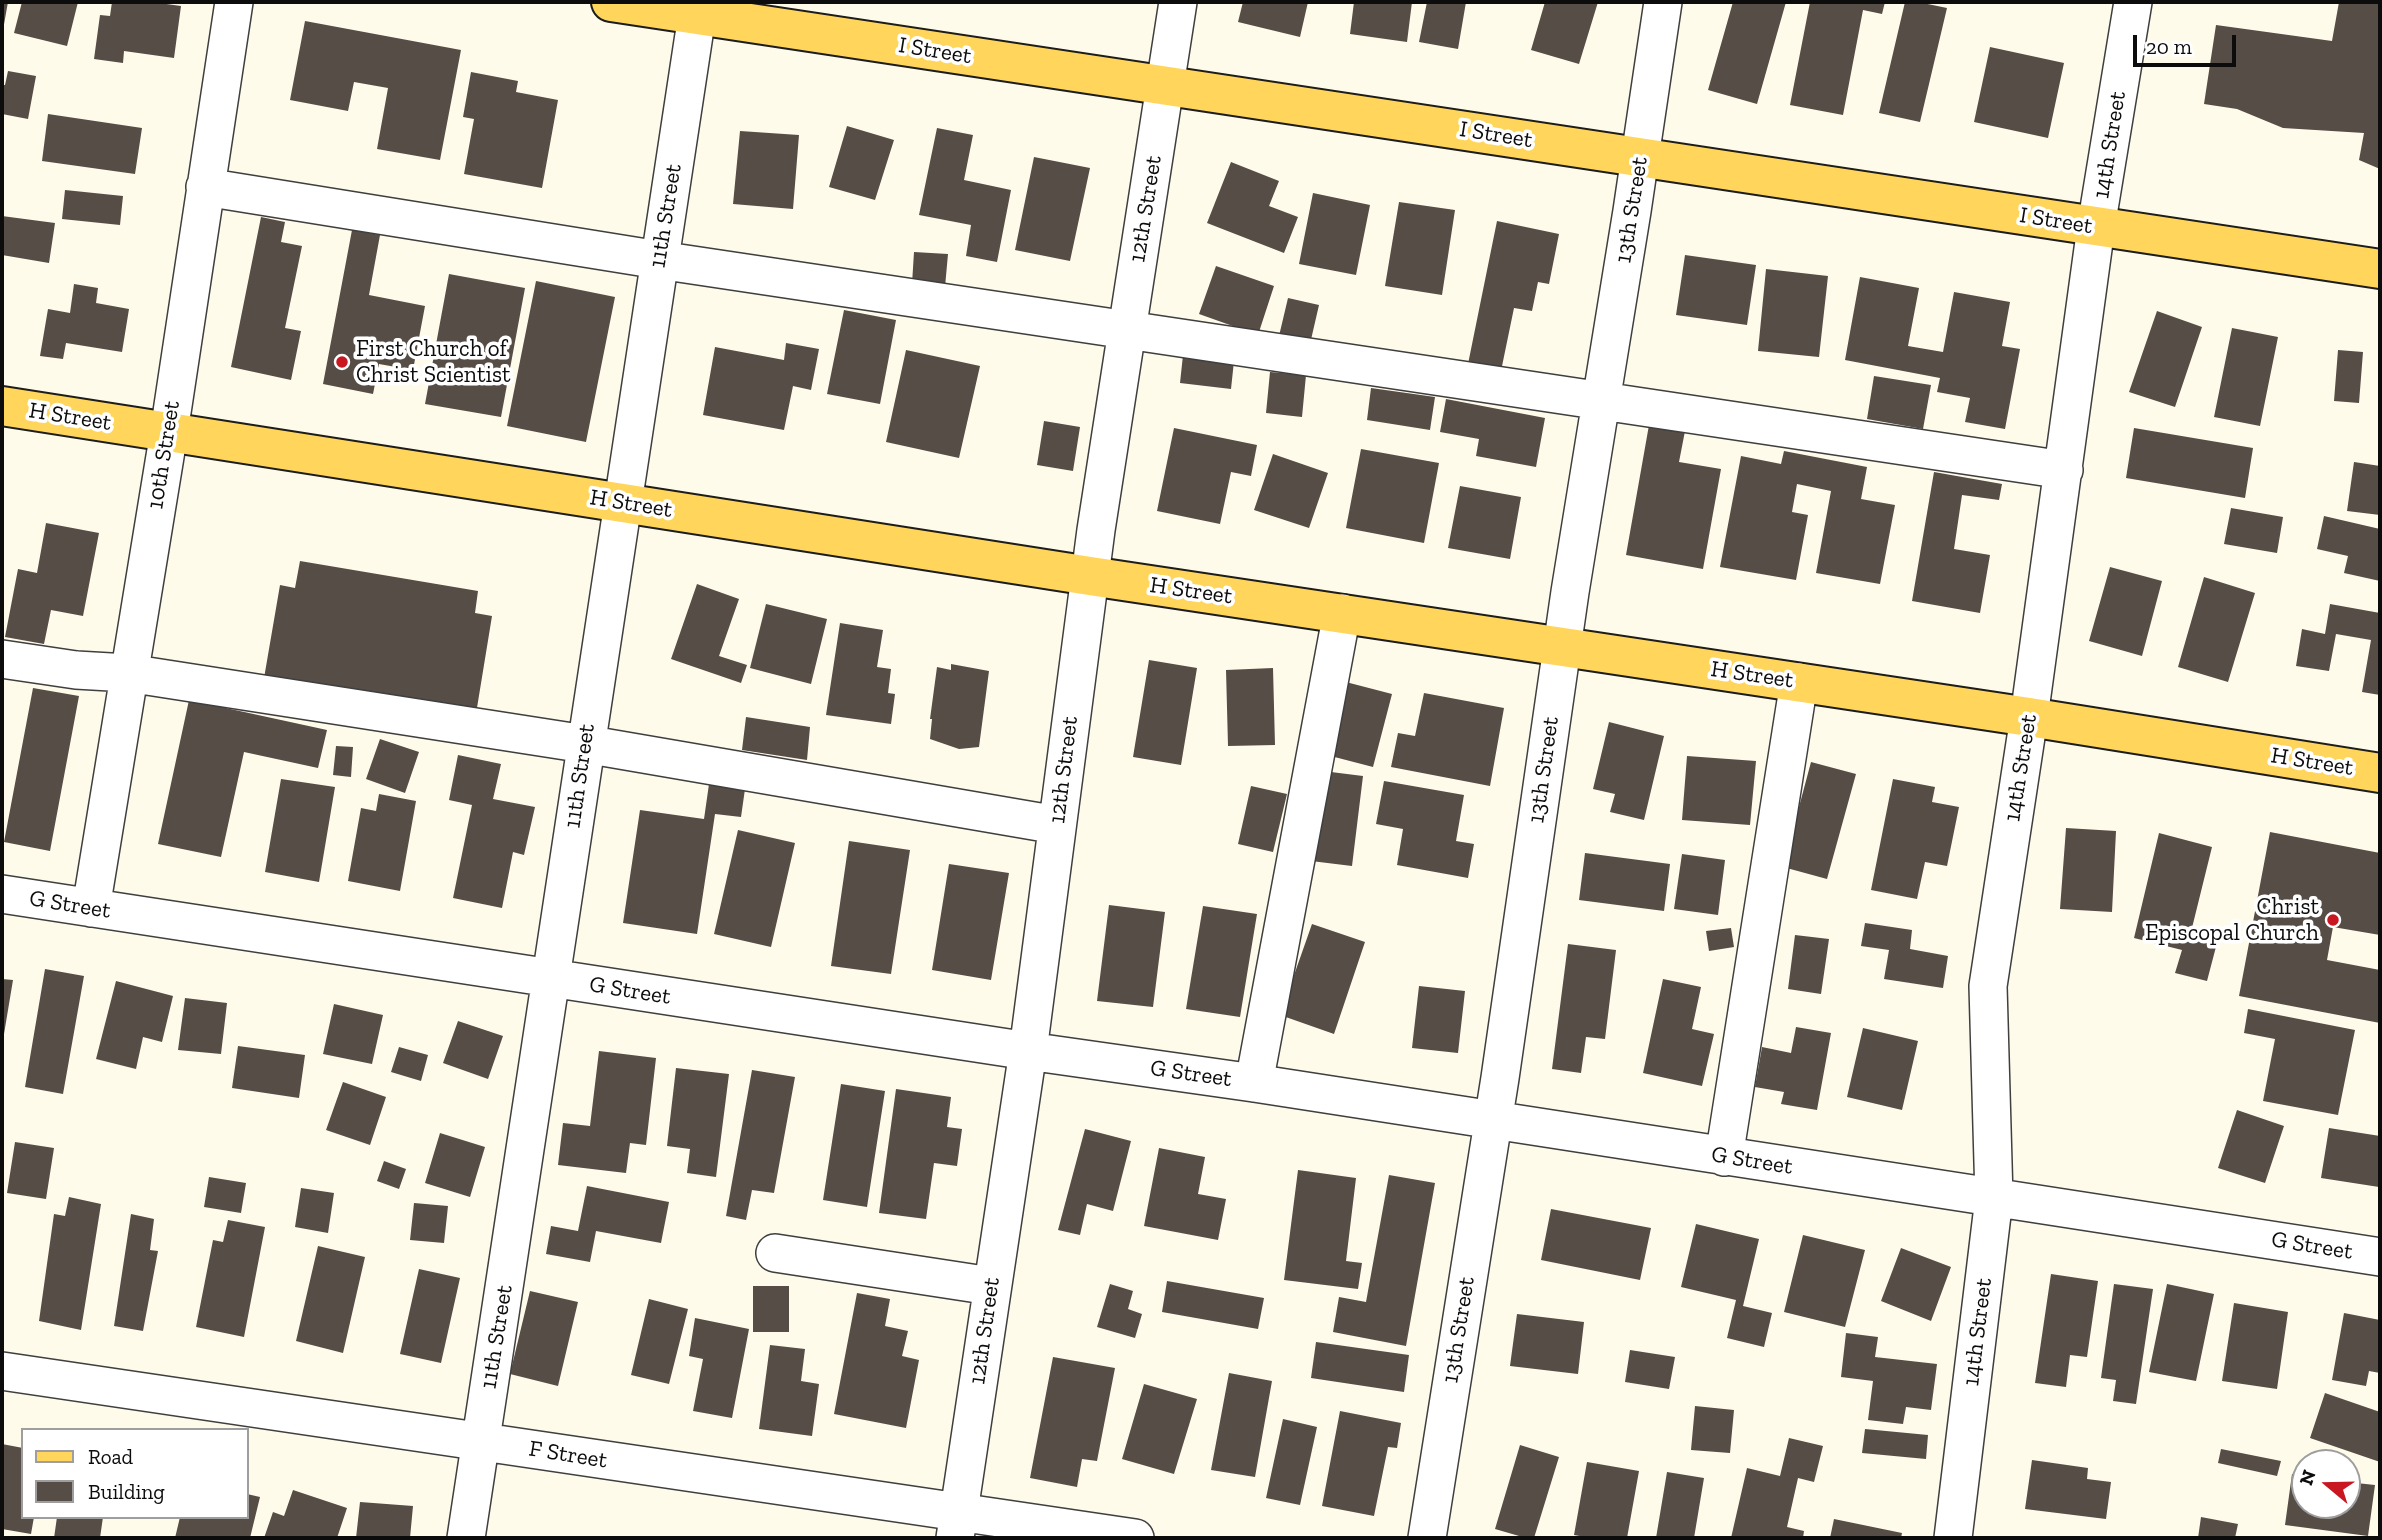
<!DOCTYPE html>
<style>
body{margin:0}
#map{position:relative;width:2382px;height:1540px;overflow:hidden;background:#fffbeb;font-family:"Zilla Slab",serif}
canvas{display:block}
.frame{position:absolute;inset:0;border:4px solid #0c0c0c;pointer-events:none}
.legend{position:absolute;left:21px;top:1428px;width:228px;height:91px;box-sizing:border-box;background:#fff;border:2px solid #9e9e9e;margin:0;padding:9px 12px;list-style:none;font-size:21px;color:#0c0c0c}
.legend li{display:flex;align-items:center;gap:14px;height:35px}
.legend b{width:35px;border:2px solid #9e9e9e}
.north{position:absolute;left:2291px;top:1449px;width:70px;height:70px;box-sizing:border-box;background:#fff;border:2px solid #9e9e9e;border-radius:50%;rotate:289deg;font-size:19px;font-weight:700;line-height:28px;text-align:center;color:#0c0c0c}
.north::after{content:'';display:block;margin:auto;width:24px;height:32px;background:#c91721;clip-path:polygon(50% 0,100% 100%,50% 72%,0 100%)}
.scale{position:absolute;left:2133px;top:35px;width:103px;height:32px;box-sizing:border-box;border:4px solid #0c0c0c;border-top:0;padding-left:9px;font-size:21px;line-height:24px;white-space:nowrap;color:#0c0c0c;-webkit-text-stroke:5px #fff;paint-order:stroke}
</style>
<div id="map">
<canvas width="2382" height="1540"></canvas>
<div class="frame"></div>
<ul class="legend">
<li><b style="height:9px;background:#ffd65b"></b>Road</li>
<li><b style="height:19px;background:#564d47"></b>Building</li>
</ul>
<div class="north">N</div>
<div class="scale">20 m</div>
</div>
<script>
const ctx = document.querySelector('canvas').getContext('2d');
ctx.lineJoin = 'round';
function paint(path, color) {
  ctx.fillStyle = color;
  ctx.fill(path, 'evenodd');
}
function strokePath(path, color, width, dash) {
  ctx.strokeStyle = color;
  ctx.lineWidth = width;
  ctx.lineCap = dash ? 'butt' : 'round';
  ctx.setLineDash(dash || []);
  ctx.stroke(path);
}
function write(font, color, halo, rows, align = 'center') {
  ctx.font = font + ' "Zilla Slab",serif';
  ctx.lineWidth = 7;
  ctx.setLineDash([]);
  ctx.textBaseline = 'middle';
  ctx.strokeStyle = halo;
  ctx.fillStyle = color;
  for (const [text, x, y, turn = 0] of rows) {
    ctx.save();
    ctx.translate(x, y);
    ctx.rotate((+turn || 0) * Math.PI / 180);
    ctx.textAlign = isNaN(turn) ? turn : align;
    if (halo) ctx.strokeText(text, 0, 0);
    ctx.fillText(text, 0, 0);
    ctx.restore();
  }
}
const building = new Path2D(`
 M2 2H8L3 30H2Z
 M22 2H78L67 46 14 33Z
 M112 2H152L181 6 174 58 124 51 123 63 94 59 100 15 110 16Z
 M1243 2H1308L1300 37 1238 22Z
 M1354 2H1412L1407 42 1350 34Z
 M1427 2H1466L1458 49 1419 42Z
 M1545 2H1598L1579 64 1531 50Z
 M1733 2H1786L1757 104 1708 90Z
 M1810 2H1885L1882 14 1863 10 1843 115 1790 105Z
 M1905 2H1918L1947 8 1920 122 1879 113Z
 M2339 2H2380V169L2359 160 2364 133 2283 128 2237 109 2204 104 2216 25 2332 41Z
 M305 21 461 50 440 160 377 149 388 88 354 82 348 111 290 100Z
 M1990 47 2064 63 2048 138 1974 122Z
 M8 71 36 76 28 119 2 114V85H5Z
 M471 72 518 81 516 92 558 100 542 188 464 174 474 119 463 117Z
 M48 114 142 128 135 174 42 161Z
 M847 126 894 140 875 200 829 187Z
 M937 128 973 135 964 180 1011 190 997 262 966 256 971 225 919 215Z
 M740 131 799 135 793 209 733 204Z
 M1034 157 1090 168 1070 261 1015 250Z
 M1231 162 1279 181 1269 206 1298 217 1284 253 1207 223Z
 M65 190 123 196 120 225 62 219Z
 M1313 193 1370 205 1356 275 1299 264Z
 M1399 202 1455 210 1442 295 1385 286Z
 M2 216 55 223 49 263 2 255Z
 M261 217 285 222 281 242 302 246 285 328 301 331 291 380 231 367Z
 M1497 221 1559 234 1549 284 1538 282 1532 311 1514 308 1501 371 1468 364Z
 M352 230 380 235 369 295 425 306 413 370 379 364 373 394 323 384Z
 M914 252 948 254 945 287 912 284Z
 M1685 255 1756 265 1747 325 1676 315Z
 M1216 266 1274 286 1258 335 1199 314Z
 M1766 269 1828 276 1819 357 1758 351Z
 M449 274 525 288 501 417 425 404Z
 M1860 277 1919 288 1908 346 1943 352 1954 292 2010 302 2002 346 2020 349 2005 429 1965 422 1970 398 1937 392 1940 378 1845 360Z
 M536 281 615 297 586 442 507 426Z
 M74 284 98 288 96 303 129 309 122 352 66 343 63 359 40 356 48 309 70 313Z
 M1288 298 1319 305 1310 344 1279 336Z
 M844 310 896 320 880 404 827 394Z
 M2157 311 2202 327 2175 407 2129 392Z
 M2232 328 2278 337 2260 426 2214 417Z
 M786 343 819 349 811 390 793 386 784 430 703 415 715 347 784 360Z
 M906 350 980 366 959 458 886 442Z
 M2338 350 2363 352 2359 403 2334 401Z
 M1183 355 1234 361 1231 389 1180 383Z
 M1270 372 1306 375 1302 417 1266 413Z
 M1874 376 1931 385 1923 429 1867 419Z
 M1371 388 1435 397 1430 430 1367 420Z
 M1446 399 1545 418 1536 467 1476 456 1479 439 1440 432Z
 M1044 421 1080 427 1073 471 1037 465Z
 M1649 425 1685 431 1679 462 1721 469 1703 569 1626 555Z
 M1174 428 1257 445 1251 476 1231 472 1220 524 1157 511Z
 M2134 428 2253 448 2245 498 2126 478Z
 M1361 449 1439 463 1424 543 1346 528Z
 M1784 451 1867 467 1861 499 1895 505 1880 584 1816 573 1831 491 1797 484 1792 512 1808 515 1796 580 1720 567 1741 456 1781 464Z
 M1273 454 1328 473 1309 528 1254 510Z
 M2354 462 2380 466V515L2347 511Z
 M1934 472 2002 484 1999 500 1962 495 1954 549 1990 555 1980 613 1912 601Z
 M1460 486 1521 497 1510 559 1448 548Z
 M2231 508 2283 517 2277 553 2224 544Z
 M2324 516 2380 529V581L2344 573 2348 556 2317 549Z
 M46 523 99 533 83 616 51 610 44 644 5 637 18 569 37 573Z
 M300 561 478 591 475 613 492 616 475 720 263 684 280 585 295 588Z
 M2110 567 2162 581 2142 656 2089 641Z
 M2204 577 2255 593 2228 682 2178 667Z
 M697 584 739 599 719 656 747 665 741 683 671 659Z
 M766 604 827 619 811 684 750 668Z
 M2330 604 2380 613 2378 634H2380V695L2362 692 2371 640 2336 634 2329 671 2296 666 2302 629 2325 634Z
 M840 623 883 630 877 667 891 669 888 693 895 694 891 724 826 715Z
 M1149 660 1197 668 1181 765 1133 757Z
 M951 664 989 671 979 747 959 749 930 739 932 719H930L937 667 951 670Z
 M1273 668 1275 745 1228 746 1226 670Z
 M1342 681 1392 694 1373 767 1323 754Z
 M33 688 79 696 50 851 4 842Z
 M1424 693 1504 708 1490 786 1391 767 1398 733 1415 736Z
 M189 700 327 730 318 768 244 752 221 857 158 844Z
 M746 717 810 727 807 760 742 750Z
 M1609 722 1664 736 1644 820 1610 812 1615 794 1593 789Z
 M380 739 419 752 405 793 366 779Z
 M336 746 353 747 351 777 333 775Z
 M458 755 501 764 493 799 535 807 524 855 513 852 502 908 453 898 472 805 449 800Z
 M1687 756 1756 761 1750 825 1682 820Z
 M1811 762 1856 774 1827 879 1783 867Z
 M1323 771 1363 776 1352 866 1311 861Z
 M281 779 335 787 319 882 265 872Z
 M1893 779 1935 787 1932 802 1959 807 1947 866 1925 862 1917 899 1871 890Z
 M1384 781 1464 795 1456 841 1474 844 1468 878 1397 865 1403 829 1376 824Z
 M709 784 745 789 741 817 715 814 697 934 623 923 640 810 704 819Z
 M1251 786 1287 794 1273 852 1238 844Z
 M379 794 416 801 400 891 348 881 361 808 376 811Z
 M2066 828 2116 831 2112 912 2060 909Z
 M738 830 795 843 771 947 714 934Z
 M2270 832 2380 853V935L2333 927 2327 960 2380 970V1023L2239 996Z
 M2159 833 2212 847 2190 936 2217 943 2207 981 2175 973 2182 950 2134 938Z
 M849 841 910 850 891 974 831 966Z
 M1585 853 1670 864 1664 911 1579 900Z
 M1682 854 1725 860 1718 915 1674 909Z
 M949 864 1009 873 991 980 932 970Z
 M1109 905 1165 912 1153 1007 1097 1001Z
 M1203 906 1257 914 1240 1017 1186 1009Z
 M1865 923 1912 930 1910 949 1948 956 1943 988 1884 979 1889 950 1861 946Z
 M1312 924 1365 942 1334 1034 1280 1015Z
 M1731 928 1734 947 1709 951 1706 931Z
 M1795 935 1829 939 1821 994 1788 989Z
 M1568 944 1616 950 1605 1039 1586 1037 1581 1073 1552 1069Z
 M45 969 84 976 63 1094 25 1087Z
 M2 979 13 980 3 1040H2Z
 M1663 979 1701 987 1692 1029 1714 1034 1702 1086 1643 1073Z
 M116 981 173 996 162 1042 143 1037 136 1069 96 1059Z
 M1419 986 1465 991 1458 1053 1412 1048Z
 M185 998 227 1003 221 1054 178 1050Z
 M334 1004 383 1015 372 1064 323 1054Z
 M2248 1009 2355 1030 2338 1115 2263 1101 2275 1039 2244 1033Z
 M458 1021 503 1036 488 1079 443 1063Z
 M1796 1027 1831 1033 1817 1110 1781 1104 1784 1092 1755 1087 1762 1047 1791 1053Z
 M1863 1028 1918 1041 1902 1110 1847 1097Z
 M238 1046 305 1055 299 1098 232 1088Z
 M399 1047 428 1055 421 1081 391 1072Z
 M599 1051 656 1058 646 1145 630 1143 626 1173 558 1165 563 1123 590 1126Z
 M676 1068 729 1074 716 1177 687 1173 690 1149 667 1146Z
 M752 1070 795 1077 774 1193 752 1190 746 1220 726 1216Z
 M343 1082 386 1097 370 1145 326 1130Z
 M841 1084 885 1091 867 1207 823 1200Z
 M896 1089 951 1097 947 1127 962 1129 957 1166 934 1163 926 1219 879 1213Z
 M2237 1110 2284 1126 2265 1183 2218 1168Z
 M2329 1128 2380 1136 2379 1187 2321 1178Z
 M1085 1129 1131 1141 1113 1211 1087 1204 1080 1235 1058 1230Z
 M440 1133 485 1147 470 1197 425 1183Z
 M15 1142 54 1148 46 1199 7 1193Z
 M1159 1148 1205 1157 1198 1194 1226 1199 1218 1240 1144 1226Z
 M384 1161 406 1169 399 1189 377 1181Z
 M1298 1170 1356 1178 1346 1261 1362 1263 1358 1289 1284 1280Z
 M1389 1175 1435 1183 1406 1346 1333 1332 1339 1297 1366 1302Z
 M209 1177 246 1183 241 1213 204 1207Z
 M587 1186 669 1202 661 1243 596 1231 590 1262 546 1254 551 1226 578 1231Z
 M301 1188 334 1193 328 1233 295 1227Z
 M69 1197 101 1204 81 1330 39 1321 54 1214 65 1216Z
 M414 1203 448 1206 444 1243 410 1240Z
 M1551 1209 1651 1228 1640 1280 1541 1260Z
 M131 1214 154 1219 150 1250 158 1251 143 1331 114 1326Z
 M228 1220 265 1227 244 1337 196 1327 213 1240 223 1242Z
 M1696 1224 1759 1239 1743 1306 1772 1313 1764 1347 1727 1338 1736 1300 1681 1287Z
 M1803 1235 1865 1250 1845 1327 1784 1312Z
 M318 1246 365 1257 343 1353 296 1341Z
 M1901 1248 1951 1267 1931 1321 1881 1301Z
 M419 1269 460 1278 441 1363 400 1354Z
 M2051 1274 2098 1281 2087 1357 2070 1355 2066 1387 2035 1383Z
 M1167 1281 1264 1298 1258 1329 1162 1312Z
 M1110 1284 1133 1291 1128 1309 1142 1314 1135 1338 1097 1327Z
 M2114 1284 2153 1289 2136 1404 2113 1401 2116 1380 2101 1378Z
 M2167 1284 2214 1294 2196 1381 2149 1372Z
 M753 1286H789V1332H753Z
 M530 1291 578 1302 558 1386 510 1374Z
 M857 1293 890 1299 885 1326 908 1331 902 1356 919 1360 906 1428 834 1414Z
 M649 1299 688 1309 669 1384 631 1375Z
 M2234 1303 2288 1312 2277 1389 2222 1381Z
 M2344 1313 2380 1320V1373L2369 1371 2366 1386 2332 1380Z
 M1517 1314 1584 1322 1578 1374 1510 1366Z
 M695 1318 749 1329 732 1418 693 1411 703 1359 689 1356Z
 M1846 1333 1878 1337 1875 1357 1937 1364 1931 1410 1906 1407 1903 1424 1868 1420 1873 1381 1841 1377Z
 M1316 1342 1409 1355 1404 1392 1311 1378Z
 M770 1345 805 1349 801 1381 819 1384 812 1436 759 1429Z
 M1630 1350 1675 1357 1669 1389 1625 1382Z
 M1053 1357 1115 1368 1097 1461 1082 1459 1077 1487 1030 1478Z
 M1229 1373 1272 1381 1255 1477 1211 1470Z
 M1144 1384 1197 1399 1174 1474 1122 1459Z
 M2325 1393 2380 1412V1462L2310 1438Z
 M1695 1406 1734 1410 1730 1453 1691 1450Z
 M1340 1411 1401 1423 1397 1448 1388 1447 1374 1516 1322 1506Z
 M1283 1419 1317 1427 1300 1505 1266 1498Z
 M1865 1429 1928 1435 1926 1459 1862 1453Z
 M1789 1438 1823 1446 1814 1482 1798 1478 1787 1527 1804 1531 1803 1538H1731L1747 1468 1780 1476Z
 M2 1444 23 1448V1517H34L31 1534 2 1529Z
 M1520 1445 1559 1457 1534 1538H1526L1495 1529Z
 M2221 1449 2281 1461 2277 1476 2218 1463Z
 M2032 1460 2088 1468 2087 1479 2111 1482 2106 1519 2025 1509Z
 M1587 1462 1639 1471 1627 1538H1591L1574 1535Z
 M1667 1472 1704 1478 1694 1538H1656Z
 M2292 1474 2305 1476V1505H2347V1482L2375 1485 2368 1536 2285 1525Z
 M293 1490 347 1508 337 1538H264L273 1512 284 1516Z
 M247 1494 260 1497 250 1538H175L180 1517H247Z
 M360 1502 413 1506 410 1538H356Z
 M57 1517H103L100 1538H54Z
 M2201 1517 2238 1524 2235 1538H2198Z
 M1834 1519 1902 1533 1901 1538H1830Z`);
const minor = new Path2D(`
 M205 187 659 260 2064 470
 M2 659 76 670 128 673 585 744 1057 825
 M2 894 1028 1051 1254 1083 2380 1257
 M91 908 169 432 234 2
 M1254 1083 1342 613
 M1724 1157 1799 682
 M775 1253 991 1286
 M2 1371 1135 1538
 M466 1538 697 15
 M955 1538 1028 1051 1096 530 1178 2
 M1427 1538 1500 1078 1570 592 1632 211 1663 2
 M1953 1538 1994 1198 1988 986 2029 717 2096 227 2133 2`);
const major = new Path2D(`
 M611 2 2380 269
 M2 406 1090 576 2029 717 2380 773`);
const markers = [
 [342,362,7,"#c91721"],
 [2333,920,7,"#c91721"]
];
const streetNames = [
 ["I Street",935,51,9],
 ["I Street",1496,135,9],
 ["14th Street",2110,145,-81],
 ["12th Street",1146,209,-81],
 ["13th Street",1632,210,-81],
 ["11th Street",666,216,-81],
 ["I Street",2056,221,9],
 ["H Street",70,417,9],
 ["10th Street",164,455,-81],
 ["H Street",631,504,9],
 ["H Street",1191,591,8],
 ["H Street",1752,675,8],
 ["H Street",2312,762,9],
 ["14th Street",2021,768,-81],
 ["12th Street",1064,770,-83],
 ["13th Street",1544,770,-82],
 ["11th Street",580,776,-82],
 ["G Street",70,905,9],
 ["G Street",630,991,9],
 ["G Street",1191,1074,8],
 ["G Street",1752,1161,9],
 ["G Street",2312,1246,9],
 ["13th Street",1459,1330,-81],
 ["12th Street",985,1331,-82],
 ["14th Street",1978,1332,-83],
 ["11th Street",497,1337,-81],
 ["F Street",568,1455,9]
];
const poiNames = [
 ["First Church of",356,349],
 ["Christ Scientist",356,375],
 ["Christ",2319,907,"right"],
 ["Episcopal Church",2319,933,"right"]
];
paint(building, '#564d47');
strokePath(minor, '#3f3f3f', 40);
strokePath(major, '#1d1d1d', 42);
strokePath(minor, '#fff', 37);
strokePath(major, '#ffd65b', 38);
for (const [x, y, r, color] of markers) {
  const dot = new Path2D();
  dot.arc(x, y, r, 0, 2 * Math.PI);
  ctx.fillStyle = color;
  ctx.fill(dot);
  strokePath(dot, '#fff', 2.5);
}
write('23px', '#0c0c0c', '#fff', streetNames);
write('23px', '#0c0c0c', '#fff', poiNames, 'left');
</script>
